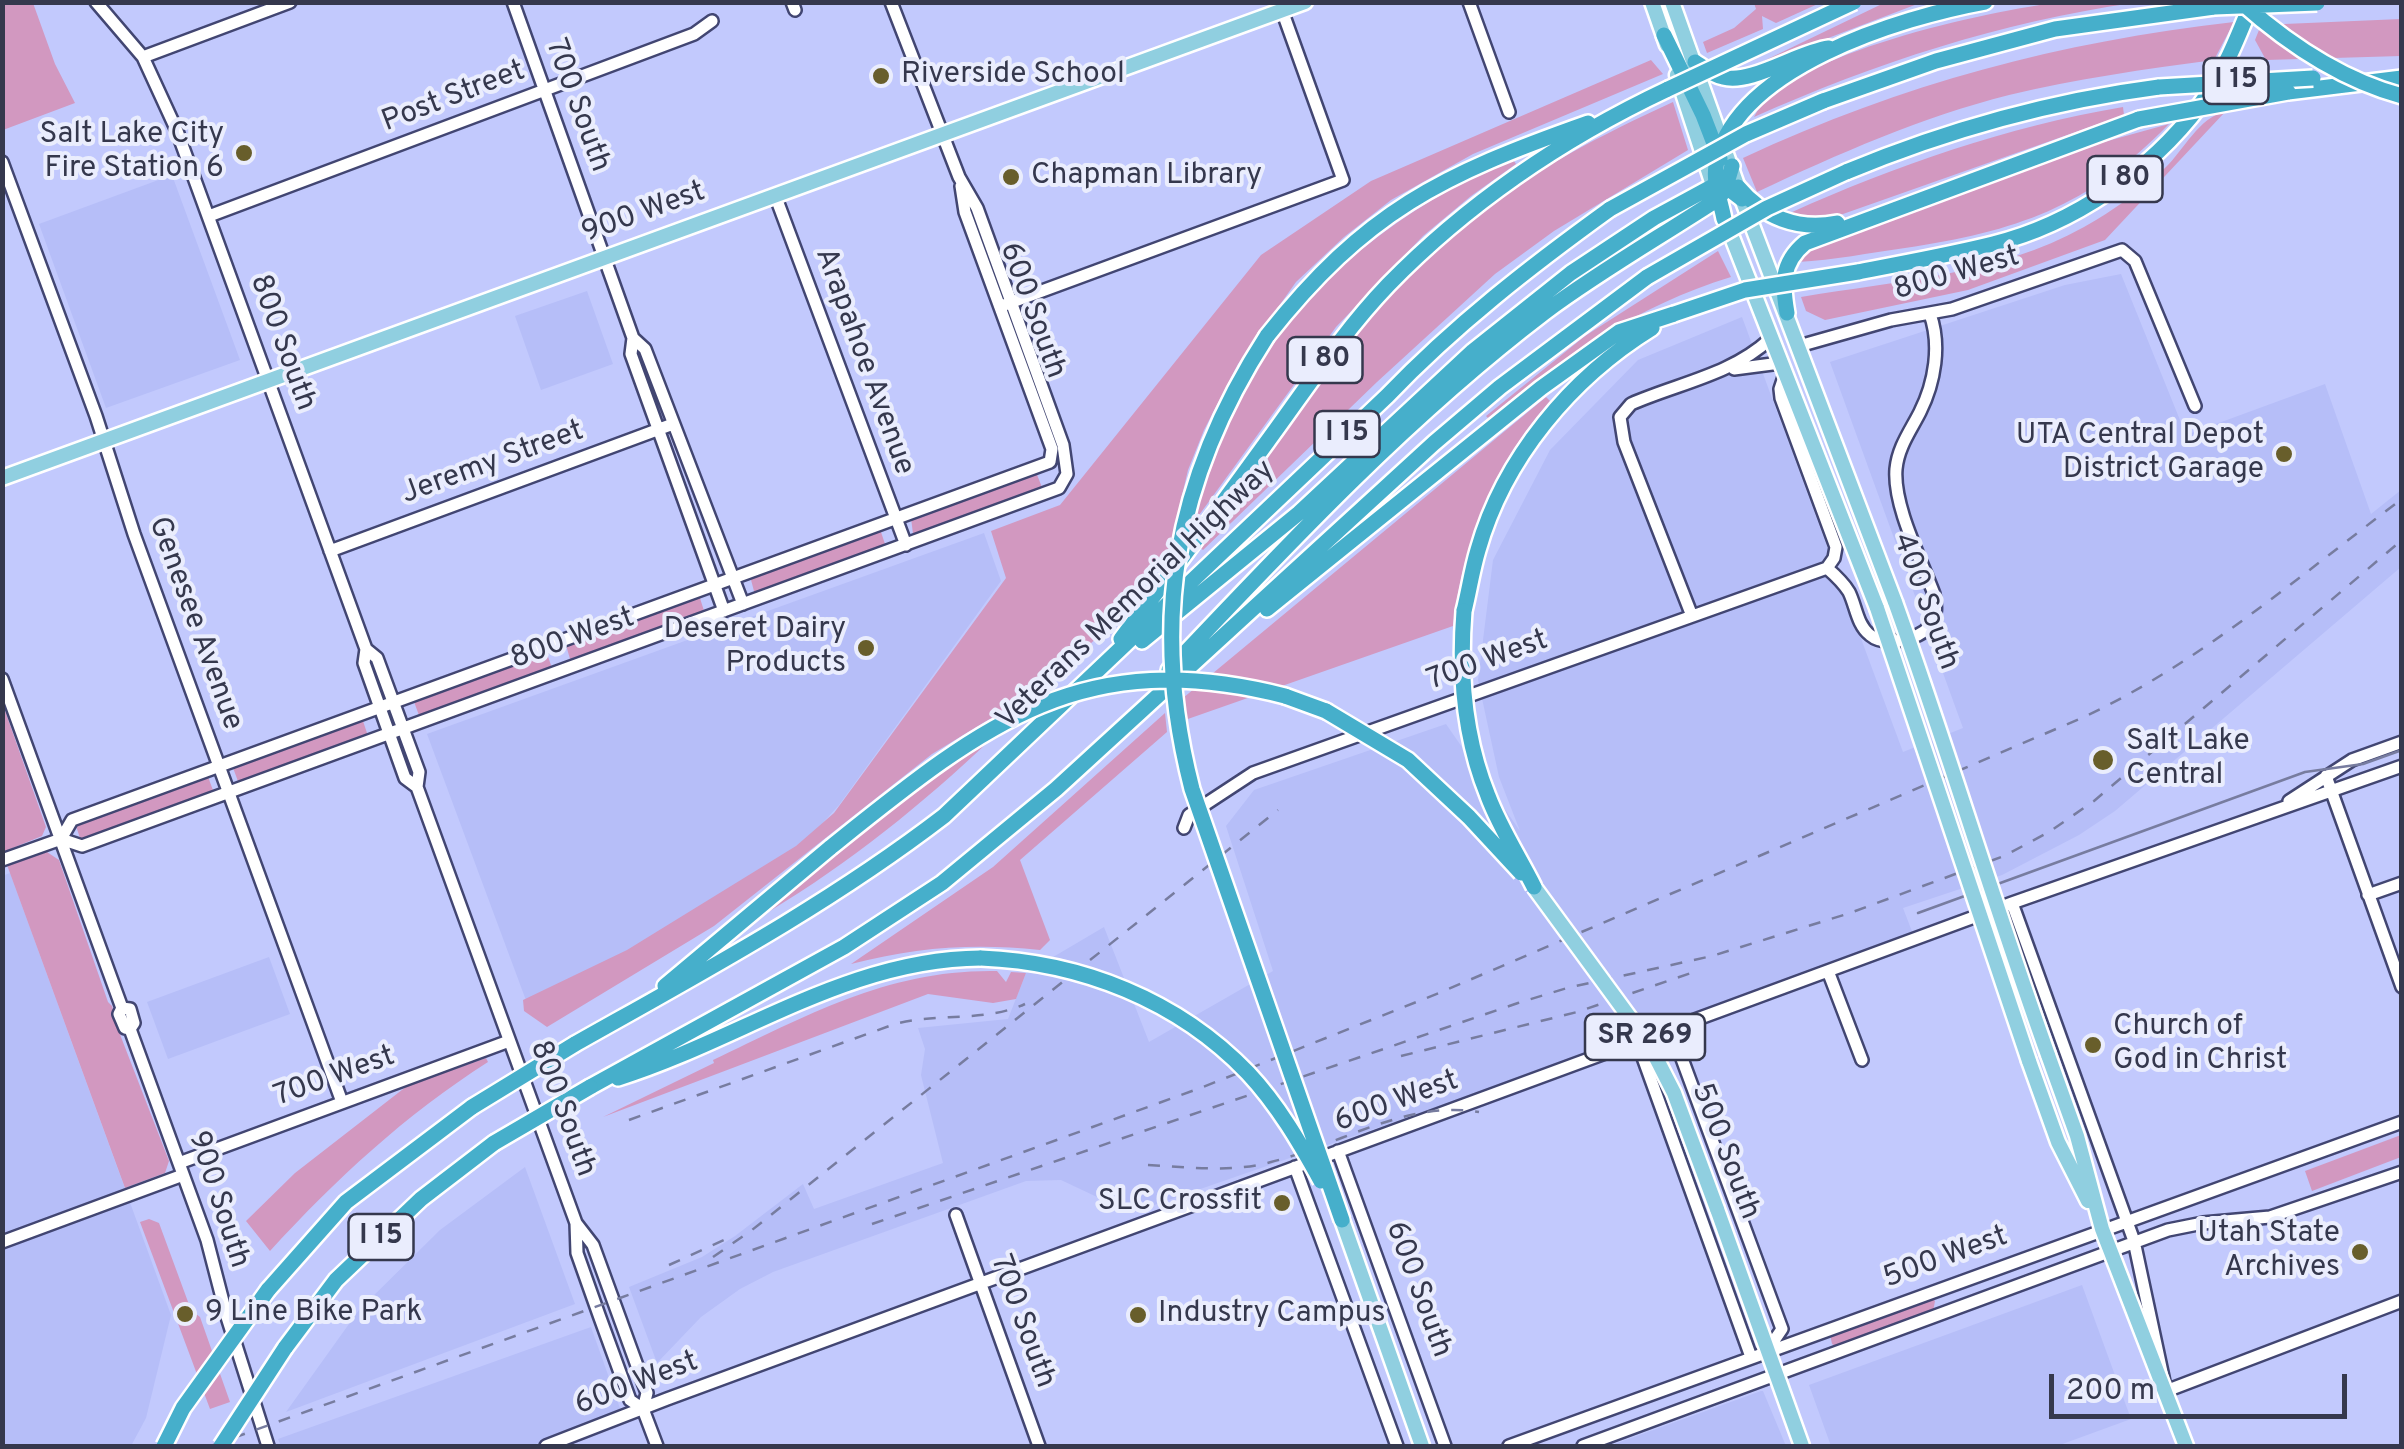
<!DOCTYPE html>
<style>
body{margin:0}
#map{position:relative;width:2404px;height:1449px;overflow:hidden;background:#c2c9fd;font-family:Overpass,sans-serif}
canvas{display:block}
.frame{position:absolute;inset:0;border:5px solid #35384d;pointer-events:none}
.scale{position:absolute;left:2049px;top:1374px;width:298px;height:45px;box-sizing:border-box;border:5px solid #35384d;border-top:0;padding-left:12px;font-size:30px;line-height:35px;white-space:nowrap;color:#35384d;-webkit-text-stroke:8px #eaedfd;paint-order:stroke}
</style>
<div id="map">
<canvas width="2404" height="1449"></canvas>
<div class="frame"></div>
<div class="scale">200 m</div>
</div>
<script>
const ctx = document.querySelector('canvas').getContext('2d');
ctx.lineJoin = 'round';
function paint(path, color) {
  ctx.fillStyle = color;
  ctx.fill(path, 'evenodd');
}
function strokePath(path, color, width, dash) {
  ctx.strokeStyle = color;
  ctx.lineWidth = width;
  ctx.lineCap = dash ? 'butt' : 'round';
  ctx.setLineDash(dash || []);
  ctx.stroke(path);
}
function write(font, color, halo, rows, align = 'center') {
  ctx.font = font + ' Overpass,sans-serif';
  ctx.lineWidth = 8;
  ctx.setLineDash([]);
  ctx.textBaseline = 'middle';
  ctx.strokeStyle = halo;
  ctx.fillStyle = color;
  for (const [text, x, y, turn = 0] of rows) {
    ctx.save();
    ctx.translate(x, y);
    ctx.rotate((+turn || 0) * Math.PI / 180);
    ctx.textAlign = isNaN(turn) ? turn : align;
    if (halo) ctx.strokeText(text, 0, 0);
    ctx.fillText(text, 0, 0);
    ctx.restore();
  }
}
const built = new Path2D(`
 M172 175 240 360 106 408 39 224Z
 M2121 274 2186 435 2325 384 2371 514 2401 490V567L2115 811 2079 835 2002 875 1903 908 1913 934 1521 1078 1131 1213 1061 1180 1026 1181 773 1272 740 1289 701 1317 657 1363 629 1287 702 1257 735 1236 803 1184 814 1209 943 1163 921 1075 925 1049 918 1028 1008 1019 1026 973 1104 927 1149 1042 1273 971 1226 826 1254 790 1446 724 1520 831 1499 777 1478 680 1493 560 1550 450 1638 360 1742 317 1903 752 1963 728 1830 362 2065 285Z
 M587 291 613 364 541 390 515 316Z
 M984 533 1001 581 839 805 800 848 664 934 527 1003 427 734Z
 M10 873 171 1315 146 1418 131 1446H3L2 876Z
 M269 957 290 1014 168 1059 147 1002Z
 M525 1167 575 1304 286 1412 359 1310 440 1230Z
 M2082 1285 2131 1419 2057 1446H1831L1809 1385Z
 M591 1327 622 1414 530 1446H281L278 1439Z
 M1763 1391 1786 1446H1609L1761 1391Z`);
const green = new Path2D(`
 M3 2 33 3 55 64 75 103 3 130Z
 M2060 2 2133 3C2001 22 1875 63 1754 117 1786 53 1990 11 2060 2Z
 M1754 3H1820L1776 23 1762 16 1763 29 1707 53 1703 42 1734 28 1756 9Z
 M1884 3H1920L1747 69Z
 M2401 19V56L2266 60 2255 40 2261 25Z
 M2234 22 2214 60C2145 69 2076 79 2009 95 1922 117 1838 154 1757 192L1743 158C1904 83 2059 42 2234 22Z
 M1651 60 1663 74 1473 154 1391 200 1344 237 1296 282 1238 364 1204 430 1188 470 1167 559 1106 629 1031 700 988 720 932 754 714 926 547 1027 524 1011 523 1000 627 950 796 846 834 813 1006 578 991 531 1060 505 1261 255 1371 181Z
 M1673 102 1688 150 1554 231 1495 274 1377 382 1203 550 1198 546C1280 435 1360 303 1469 219 1533 170 1601 135 1673 102Z
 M2123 107 2124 115 1843 214 1811 218 1790 213C1897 165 2006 127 2123 107Z
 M2225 112 2105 240 1968 290 1825 320 1806 311 1801 297C1896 281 1998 275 2084 227 2113 211 2140 191 2165 168 2184 150 2199 117 2225 112Z
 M2169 124C2087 208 2017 231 1905 248 1869 253 1834 260 1798 262L1807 250 1821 243 2104 142Z
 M1512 158 1516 164 1471 196 1423 236 1336 327 1194 522C1242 339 1344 236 1512 158Z
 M1718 251 1731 277C1638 305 1563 358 1488 418L1486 416 1585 336Z
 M1546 397 1550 401C1492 467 1464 540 1453 626L1185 720 1183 698Z
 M1036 472 1043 490 913 534 911 518Z
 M880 529 886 547 755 595 750 576Z
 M699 595 705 614 570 659 566 645Z
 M546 651 552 668 420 718 413 699Z
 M3 705 46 827 42 836 3 852Z
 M1165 713 1167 732 1020 860 1050 940 1040 950C974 943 916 947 851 964L993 867Z
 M362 718 368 736 239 784 232 765Z
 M990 740C923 804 849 863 770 911L765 908 939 774Z
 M207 774 214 793 81 841 75 823Z
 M47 852 59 860 108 1002 112 1006 121 1037 169 1161 165 1173 125 1188 7 865Z
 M997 971 1006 982 1011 972 1026 973 1016 999 993 1003 928 994 603 1117 714 1063 713 1060C808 1015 889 969 997 971Z
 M486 1058 488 1062C405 1115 336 1179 270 1251L246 1221 295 1173 407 1086Z
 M2401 1135V1157L2312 1191 2305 1171Z
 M149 1219 159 1223 191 1310 200 1317 230 1402 210 1409 140 1222Z
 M1931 1297 1935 1301 1933 1312 1837 1347 1832 1344 1830 1334Z`);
const minor = new Path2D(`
 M96 2 143 57 177 131 366 649 364 663 405 778 417 787 576 1223 577 1253 599 1315 630 1400 643 1409
 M513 2 633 338 631 354 724 611
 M792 2 795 10
 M1469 2 1509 112
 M143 57 290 2
 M2 162 96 416 134 534 342 1102
 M775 195 906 545
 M209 216 694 34 712 21
 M1004 305 1343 180 1279 2
 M633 338 645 349 743 604
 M1799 346 1891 320 1952 309 2122 250 2135 261 2195 406
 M1734 369 1780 363
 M1785 374 1780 389 1781 398 1836 547 1834 558 1827 568
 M330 551 673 424
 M1827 568C1835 575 1843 582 1849 592 1856 606 1857 625 1870 635 1884 647 1918 640 1930 626 1937 616 1936 605 1934 594 1921 559 1893 506 1896 469 1898 447 1911 430 1920 412 1935 382 1941 345 1930 314
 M1692 616 1624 442 1620 417 1631 404C1679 383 1731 375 1770 339
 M366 649 377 658 419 772 417 787
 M2 679 122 1008 119 1014 125 1028 130 1029 207 1240 227 1317 268 1446
 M2326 776 2402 987
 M2289 801 2352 760 2402 742
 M1184 828 1189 815 1253 773 1827 568
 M61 839 82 846 1059 488 1067 474 1063 445 977 208 959 177 891 2
 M2 860 61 839 72 820 1050 462 1052 449 965 212 961 186
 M2368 895 2402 883
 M2012 903 2134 1241 2166 1391 2402 1301
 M1828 971 1862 1060
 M122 1008 130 1009 134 1023 130 1029
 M1671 1029 1782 1329 1767 1351
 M1637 1041 1751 1357
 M1338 1151 1445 1446
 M179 1163 509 1041
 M1295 1167 1397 1446
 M956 1215 1039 1446
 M576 1223 593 1245 647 1393 643 1409 657 1446
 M2 1242 183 1175
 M546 1446 667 1399 2012 903 2402 766
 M1509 1446 2402 1122
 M1583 1446 2168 1230 2203 1223 2270 1217 2402 1172`);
const major = new Path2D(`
 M1652 2 1667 45
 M1672 2 1742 199 1895 602
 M1677 75 1714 188
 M1726 222 1877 608
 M2 478 1305 2
 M2048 1055 2077 1136 2102 1229 2186 1446
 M2029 1061 2058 1142 2088 1201
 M1717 1209 1802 1446
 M1342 1220 1422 1446`);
const highway = new Path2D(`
 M1664 35 1703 115 1720 159
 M1695 62C1704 68 1713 75 1723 77 1751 85 1798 52 1829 48
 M2288 92 2402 78
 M1823 101 1936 61 2055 29 2214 7
 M1846 172C1947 130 2051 101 2159 87
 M1738 187C1763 217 1798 231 1837 223
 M1724 219C1721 202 1713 183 1716 166 1732 68 1902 17 1985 2
 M1858 272C1903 263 1949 255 1993 244 2074 224 2150 171 2200 105 2223 75 2238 37 2252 2
 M1787 313C1782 285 1781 263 1805 243L2139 119
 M1267 336C1366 211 1441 175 1588 123
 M1267 609 1541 388 1619 332 1674 314
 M1464 611C1469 591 1472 570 1478 550 1504 458 1571 378 1652 328
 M1121 639C1171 574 1219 508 1267 442 1306 389 1342 333 1388 285 1468 203 1564 138 1668 89
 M1142 641 1299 513 1473 351 1571 273 1654 218 1713 186H1725L1742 199
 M1169 670C1287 545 1407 417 1545 312 1600 271 1660 237 1718 199L1725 190 1732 166
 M1285 696 1326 711
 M665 986 831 847
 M575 1044C701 973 828 905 944 816L1387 396C1455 325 1531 266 1610 209
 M618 1078C742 1039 847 959 981 958
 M590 1087 844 947 942 883 1056 789 1434 443 1500 387 1647 277
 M268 1290 346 1202 472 1107
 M285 1348 336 1280 421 1199 494 1143`);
const tram = new Path2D(`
 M1918 913 2305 772 2363 764 2402 750`);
const rail = new Path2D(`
 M1401 1056 1577 1012 1694 972
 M629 1120 892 1025C935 1012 984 1023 1025 1004
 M1148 1165C1189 1167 1231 1173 1271 1162 1340 1145 1405 1100 1479 1112
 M872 1224 1518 1003 1567 988 1712 956 1850 913 2004 856 2049 832 2094 801 2402 540
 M713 1257 752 1230 1278 810
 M669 1265 724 1240
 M211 1446 1203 1087 1439 993 2084 717C2201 662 2299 576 2402 499`);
const majorBridge = new Path2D(`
 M1895 602C1949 752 1994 905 2048 1055
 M1877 608 2029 1061
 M1534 887 1649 1044 1674 1093 1717 1209`);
const highwayBridge = new Path2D(`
 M2241 2C2287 43 2342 80 2402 96
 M2214 7 2317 3
 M2159 87 2313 78
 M1668 89 1854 2
 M2139 119 2288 92
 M1610 209 1746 134 1823 101
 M1647 277 1767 208 1846 172
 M1674 314 1745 290 1858 272
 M1267 336C1174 480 1149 623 1192 789L1342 1220
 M1464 611C1459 674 1464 737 1488 796 1500 828 1519 857 1534 887
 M1326 711 1408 760 1469 817 1521 873
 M831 847C982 726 1080 644 1285 696
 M981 958C1081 962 1178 1000 1248 1073 1278 1105 1300 1143 1321 1181
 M472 1107 575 1044
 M494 1143 590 1087
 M164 1446 183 1408 268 1290
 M221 1446 285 1348`);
const markers = [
 [881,76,10,"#685e2b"],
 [244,153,10,"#685e2b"],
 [1011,177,10,"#685e2b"],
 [2284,454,10,"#685e2b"],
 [866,648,10,"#685e2b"],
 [2103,760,12,"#685e2b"],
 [2093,1045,10,"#685e2b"],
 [1282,1203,10,"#685e2b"],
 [2360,1252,10,"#685e2b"],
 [185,1314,10,"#685e2b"],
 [1138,1315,10,"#685e2b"]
];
const shields = [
 [2236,81,65],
 [2125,179,75],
 [1325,360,75],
 [1347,434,65],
 [1645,1037,120],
 [381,1237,65]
];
const shieldNames = [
 ["I 15",2236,81],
 ["I 80",2125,179],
 ["I 80",1325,360],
 ["I 15",1347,434],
 ["SR 269",1645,1037],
 ["I 15",381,1237]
];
const poiNames = [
 ["Riverside School",901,76],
 ["Salt Lake City",224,136,"right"],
 ["Fire Station 6",224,170,"right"],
 ["Chapman Library",1031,177],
 ["UTA Central Depot",2264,437,"right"],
 ["District Garage",2264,471,"right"],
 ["Deseret Dairy",846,631,"right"],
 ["Products",846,665,"right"],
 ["Salt Lake",2126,743],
 ["Central",2126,777],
 ["Church of",2113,1028],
 ["God in Christ",2113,1062],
 ["SLC Crossfit",1262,1203,"right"],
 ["Utah State",2340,1235,"right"],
 ["Archives",2340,1269,"right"],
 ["9 Line Bike Park",205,1314],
 ["Industry Campus",1158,1315]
];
const streetNames = [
 ["Post Street",454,98,-21],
 ["700 South",576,106,70],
 ["900 West",644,214,-20],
 ["800 West",1957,275,-16],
 ["600 South",1031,311,70],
 ["800 South",281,343,70],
 ["Arapahoe Avenue",863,362,70],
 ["Jeremy Street",493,464,-20],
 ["Veterans Memorial Highway",1137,596,-44],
 ["400 South",1924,602,70],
 ["Genesee Avenue",194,624,70],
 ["800 West",573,640,-20],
 ["700 West",1488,662,-20],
 ["700 West",335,1078,-20],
 ["600 West",1397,1103,-20],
 ["800 South",561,1109,70],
 ["500 South",1724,1152,69],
 ["900 South",217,1200,72],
 ["500 West",1946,1259,-20],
 ["600 South",1417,1290,70],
 ["700 South",1021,1322,70],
 ["600 West",637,1385,-21]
];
paint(built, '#b6bef8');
paint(green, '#d298c0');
strokePath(minor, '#424672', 16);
strokePath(major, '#fff', 19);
strokePath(highway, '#fff', 20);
strokePath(minor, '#fff', 11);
strokePath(major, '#90cfe0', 14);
strokePath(highway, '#46afcb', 15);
strokePath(tram, '#777c9f', 2.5);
strokePath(rail, '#777c9f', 2.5, [12, 12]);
strokePath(majorBridge, '#fff', 19, []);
strokePath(highwayBridge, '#fff', 20, []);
strokePath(majorBridge, '#90cfe0', 14);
strokePath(highwayBridge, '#46afcb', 15);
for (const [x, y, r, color] of markers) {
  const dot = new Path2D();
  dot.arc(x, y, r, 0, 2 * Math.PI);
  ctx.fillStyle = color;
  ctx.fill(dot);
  strokePath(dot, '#eaedfd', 4);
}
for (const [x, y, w] of shields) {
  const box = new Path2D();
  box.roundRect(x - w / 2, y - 23, w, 46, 8);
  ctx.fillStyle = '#eaedfd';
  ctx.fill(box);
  strokePath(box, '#35384d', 2.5);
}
write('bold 28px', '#35384d', null, shieldNames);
write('30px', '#35384d', '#eaedfd', poiNames, 'left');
write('30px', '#35384d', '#eaedfd', streetNames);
</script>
